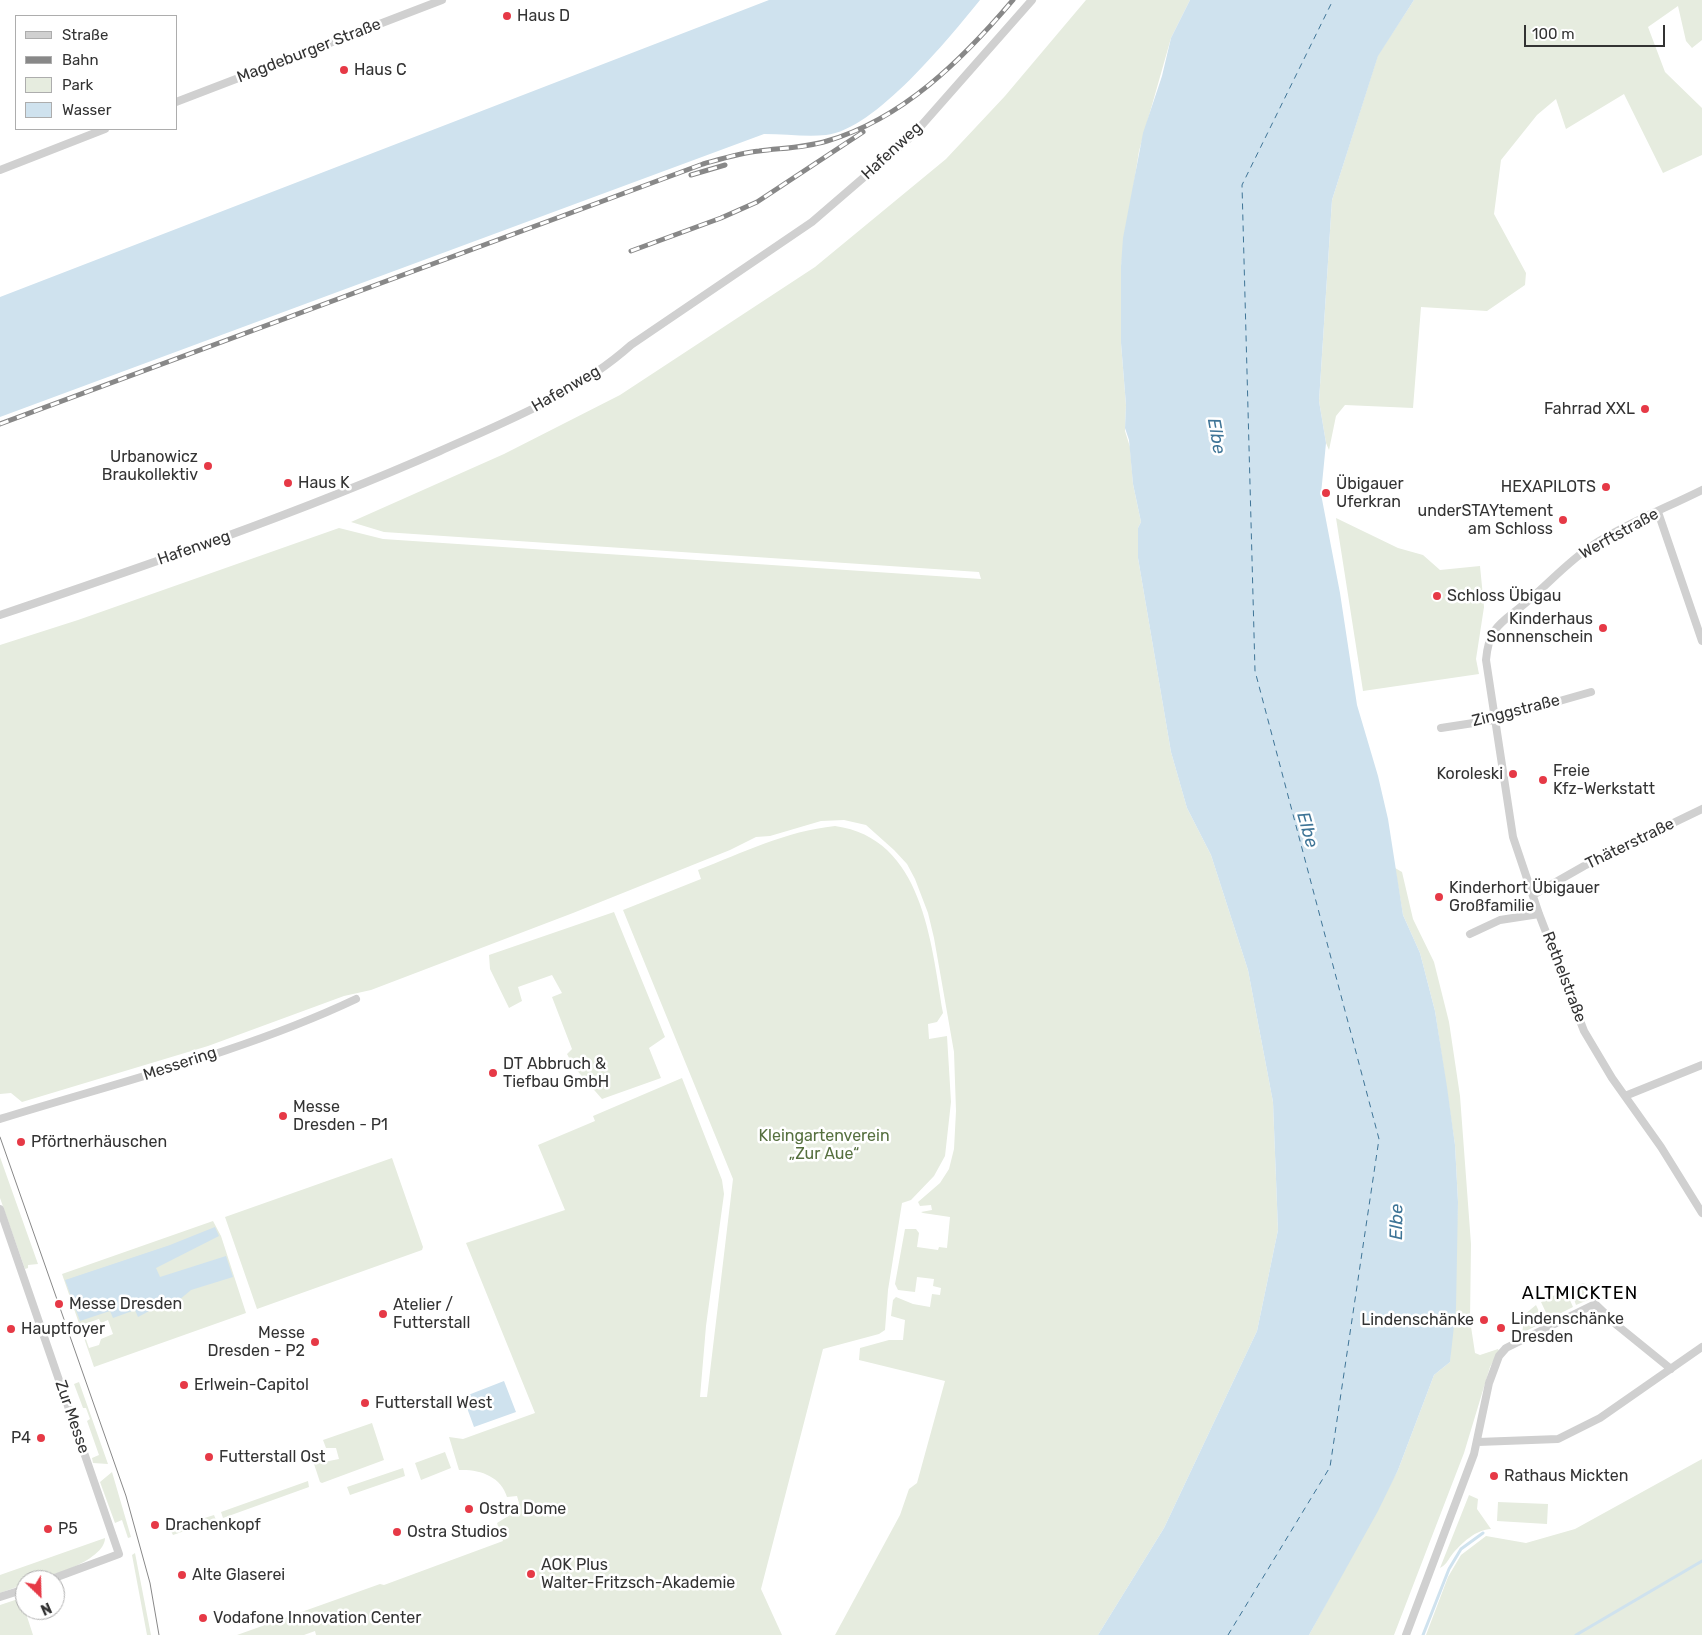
<!DOCTYPE html>
<meta charset="utf-8">
<style>
body{margin:0}
#map{position:relative;width:1702px;height:1635px;overflow:hidden;background:#fff;font-family:Rubik,sans-serif}
canvas{display:block}
.legend{position:absolute;left:15px;top:15px;width:162px;height:115px;box-sizing:border-box;background:#fff;border:1px solid #adadad;margin:0;padding:6px 9px;list-style:none;font-size:15px;color:#333}
.legend li{display:flex;align-items:center;gap:10px;height:25px}
.legend b{width:25px;border:1px solid #adadad}
.north{position:absolute;left:15px;top:1570px;width:50px;height:50px;box-sizing:border-box;background:#fff;border:1px solid #adadad;border-radius:50%;rotate:156deg;font-size:14px;font-weight:700;line-height:20px;text-align:center;color:#333}
.north::after{content:'';display:block;margin:auto;width:18px;height:22px;background:#e63946;clip-path:polygon(50% 0,100% 100%,50% 72%,0 100%)}
.scale{position:absolute;left:1524px;top:25px;width:141px;height:22px;box-sizing:border-box;border:2px solid #333;border-top:0;padding-left:6px;font-size:15px;line-height:18px;white-space:nowrap;color:#333;-webkit-text-stroke:4px #fff;paint-order:stroke}
</style>
<div id="map">
<canvas width="1702" height="1635"></canvas>
<ul class="legend">
<li><b style="height:6px;background:#d0d0d0"></b>Straße</li>
<li><b style="height:6px;background:#888"></b>Bahn</li>
<li><b style="height:14px;background:#e6ecdf"></b>Park</li>
<li><b style="height:14px;background:#cfe2ee"></b>Wasser</li>
</ul>
<div class="north">N</div>
<div class="scale">100 m</div>
</div>
<script>
const ctx = document.querySelector('canvas').getContext('2d');
ctx.lineJoin = 'round';
function paint(path, color) {
  ctx.fillStyle = color;
  ctx.fill(path, 'evenodd');
}
function strokePath(path, color, width, dash) {
  ctx.strokeStyle = color;
  ctx.lineWidth = width;
  ctx.lineCap = dash ? 'butt' : 'round';
  ctx.setLineDash(dash || []);
  ctx.stroke(path);
}
function write(font, color, halo, rows, align = 'center') {
  ctx.font = font + ' Rubik,sans-serif';
  ctx.lineWidth = 5;
  ctx.setLineDash([]);
  ctx.textBaseline = 'middle';
  ctx.strokeStyle = halo;
  ctx.fillStyle = color;
  for (const [text, x, y, turn = 0] of rows) {
    ctx.save();
    ctx.translate(x, y);
    ctx.rotate((+turn || 0) * Math.PI / 180);
    ctx.textAlign = isNaN(turn) ? turn : align;
    if (halo) ctx.strokeText(text, 0, 0);
    ctx.fillText(text, 0, 0);
    ctx.restore();
  }
}
const green = new Path2D(`
 M1086 0H1190L1171 38 1139 151 1121 266V343L1126 405 1125 431 1130 447 1133 484 1141 522 1138 528V558L1171 752 1187 808 1211 855 1248 970 1273 1102 1278 1230 1257 1331 1164 1528 1098 1635H835L900 1515 909 1489 917 1483 945 1381 859 1360 860 1348 889 1340H903L905 1320 891 1316 893 1300 896 1297 913 1304 930 1307 932 1294 940 1295 941 1288 933 1286 934 1279 917 1277 915 1292 898 1290 895 1284 905 1229H916L919 1233 917 1247 938 1250 939 1247 947 1248 950 1217 923 1213 921 1212 932 1210 931 1205 920 1206 918 1202 940 1183 949 1169 954 1149 956 1111 954 1052 934 938 928 913 915 879 907 864 894 850 866 825 844 820 821 821 770 836 756 837 730 850 573 913 371 990 344 996 208 1046 22 1102 11 1093 0 1094V645L78 620 339 528 383 539 981 579 979 572 384 532 351 522 504 454 620 395 815 267 946 159 1005 96Z
 M1414 0H1702V40L1692 48 1686 41 1678 6 1648 27 1665 72 1702 108V155L1663 173 1624 94 1566 129 1556 99 1537 115 1501 160 1494 214 1526 273 1525 285 1487 311 1421 307 1413 408 1345 405 1336 416 1329 450 1326 443 1319 401 1332 200 1378 55Z
 M1336 518 1398 548 1423 555 1440 570 1480 566 1484 607 1476 659 1479 674 1363 691Z
 M835 826C923 838 931 942 943 1013L937 1022 928 1024 929 1039 947 1036 951 1102 945 1156 934 1176 911 1200 902 1203 888 1290 885 1330 879 1334 823 1349 761 1589 782 1635H316L315 1631 304 1635H237L380 1584 384 1585 503 1541 497 1523 510 1515 519 1503 517 1496 507 1497C501 1476 479 1469 459 1470L449 1437 463 1439 535 1413 466 1243 565 1210 538 1145 595 1121 593 1116 682 1078 722 1180 724 1194 706 1326 700 1397H707L733 1179 623 910 701 879 698 870C742 853 786 831 835 826Z
 M1395 868 1402 872 1413 919 1434 962 1449 1022 1460 1096 1471 1244 1470 1320 1475 1353 1480 1355 1498 1349 1499 1351 1490 1367 1464 1453 1394 1635H1309L1398 1470 1434 1375 1450 1362 1458 1202 1455 1145 1435 1011 1420 953 1403 915Z
 M614 912 665 1037 649 1048 661 1078 602 1099 574 1067 567 1054 572 1049 552 997 562 993 552 975 518 987 522 1001 509 1008 490 969 489 955Z
 M0 1157 38 1264 28 1265V1268L25 1269 0 1198Z
 M392 1158 423 1247 422 1250 257 1309 225 1217Z
 M213 1221 221 1236 246 1313 94 1367 62 1274ZM99 1319 101 1323 108 1320 113 1334 101 1339 99 1345 89 1348 81 1325Z
 M1583 1283 1590 1286 1595 1297 1576 1305 1570 1288Z
 M1563 1291H1566L1573 1307 1549 1319 1541 1302Z
 M1536 1305 1544 1322 1522 1333 1525 1314Z
 M79 1382 108 1464 93 1463 92 1458 99 1455 87 1421 90 1419 86 1408H83L74 1384Z
 M372 1423 384 1460 322 1483 320 1482 314 1464 339 1459 336 1448H326L323 1440Z
 M445 1452 451 1468 421 1480 415 1463Z
 M1702 1459V1635H1426L1448 1577 1461 1555 1486 1536 1526 1543 1575 1529Z
 M403 1468 405 1476 350 1495 347 1487Z
 M112 1472 131 1537 128 1538 122 1520 115 1523 100 1482Z
 M308 1481 309 1487 223 1518 221 1512Z
 M1469 1495 1478 1499 1477 1509 1491 1529C1477 1529 1461 1543 1451 1556 1448 1560 1446 1565 1440 1568Z
 M1498 1502 1548 1504 1547 1524 1497 1521Z
 M214 1515 216 1520 173 1535 170 1529Z
 M105 1538C105 1561 44 1580 25 1580V1584L0 1593V1575Z
 M135 1553 151 1635H147L132 1555Z
 M21 1598 33 1635H0V1605Z`);
const water = new Path2D(`
 M769 0H980C949 38 875 130 826 135 806 137 785 134 764 134L0 417V297Z
 M1190 0H1414L1378 56 1332 200 1319 401 1326 443 1321 494 1340 593 1357 705 1378 776 1388 819 1403 915 1420 953 1435 1011 1447 1087 1455 1145 1458 1202 1456 1308 1450 1362 1434 1375 1398 1470 1378 1511 1309 1635H1098L1164 1528 1257 1331 1278 1230 1273 1102 1248 970 1211 855 1187 808 1171 752 1138 558V528L1141 522 1133 484 1129 440 1125 428 1126 405 1121 343V266L1123 238 1143 133 1162 76 1171 38Z
 M215 1227 219 1236 156 1268 160 1277 226 1256 233 1277 191 1290 179 1300 153 1309 138 1317 135 1310 113 1318 110 1311 80 1321 65 1280 170 1245Z
 M504 1381 516 1412 474 1427 463 1397Z`);
const stream = new Path2D(`
 M1423 1635 1449 1569 1461 1549 1483 1533
 M1576 1635 1702 1561`);
const ferry = new Path2D(`
 M1228 1635 1330 1467 1379 1139 1255 671 1242 185 1333 0`);
const minor = new Path2D(`
 M176 102 442 0
 M0 170 105 129
 M1702 490C1666 508 1627 523 1593 545 1570 560 1551 581 1530 599 1505 622 1489 623 1486 660L1513 837 1539 914 1584 1031 1612 1078 1661 1147 1702 1213
 M1658 512 1702 641
 M0 615C148 565 297 514 440 451 507 421 576 394 631 345L812 222 913 135 1032 0
 M1441 728 1493 720 1591 692
 M1533 895 1584 866 1702 809
 M1470 934 1500 920 1539 914
 M1625 1096 1702 1065
 M0 1119C119 1082 244 1052 356 999
 M0 1209 119 1554 49 1580
 M1478 1442 1558 1439 1600 1418 1702 1347
 M0 1597 25 1589
 M1406 1635 1474 1454 1489 1383 1499 1356 1506 1348 1595 1304 1618 1326 1671 1369`);
const tram = new Path2D(`
 M0 1137 126 1496 150 1583 159 1635`);
const rail = new Path2D(`
 M691 175 725 165
 M631 251 721 218 757 202 863 132
 M0 424 703 164C721 159 740 153 759 151 782 148 804 148 827 141 903 119 963 59 1013 0`);
const markers = [
 [507,16,5,"#e63946"],
 [344,70,5,"#e63946"],
 [1645,409,5,"#e63946"],
 [208,466,5,"#e63946"],
 [288,483,5,"#e63946"],
 [1606,487,5,"#e63946"],
 [1326,493,5,"#e63946"],
 [1563,520,5,"#e63946"],
 [1437,596,5,"#e63946"],
 [1603,628,5,"#e63946"],
 [1513,774,5,"#e63946"],
 [1543,780,5,"#e63946"],
 [1439,897,5,"#e63946"],
 [493,1073,5,"#e63946"],
 [283,1116,5,"#e63946"],
 [21,1142,5,"#e63946"],
 [59,1304,5,"#e63946"],
 [383,1314,5,"#e63946"],
 [1484,1320,5,"#e63946"],
 [1501,1328,5,"#e63946"],
 [11,1329,5,"#e63946"],
 [315,1342,5,"#e63946"],
 [184,1385,5,"#e63946"],
 [365,1403,5,"#e63946"],
 [41,1438,5,"#e63946"],
 [209,1457,5,"#e63946"],
 [1494,1476,5,"#e63946"],
 [469,1509,5,"#e63946"],
 [155,1525,5,"#e63946"],
 [48,1529,5,"#e63946"],
 [397,1532,5,"#e63946"],
 [531,1574,5,"#e63946"],
 [182,1575,5,"#e63946"],
 [203,1618,5,"#e63946"]
];
const poiNames = [
 ["Haus D",517,16],
 ["Haus C",354,70],
 ["Fahrrad XXL",1635,409,"right"],
 ["Urbanowicz",198,457,"right"],
 ["Braukollektiv",198,475,"right"],
 ["Haus K",298,483],
 ["Übigauer",1336,484],
 ["Uferkran",1336,502],
 ["HEXAPILOTS",1596,487,"right"],
 ["underSTAYtement",1553,511,"right"],
 ["am Schloss",1553,529,"right"],
 ["Schloss Übigau",1447,596],
 ["Kinderhaus",1593,619,"right"],
 ["Sonnenschein",1593,637,"right"],
 ["Freie",1553,771],
 ["Kfz-Werkstatt",1553,789],
 ["Koroleski",1503,774,"right"],
 ["Kinderhort Übigauer",1449,888],
 ["Großfamilie",1449,906],
 ["DT Abbruch &",503,1064],
 ["Tiefbau GmbH",503,1082],
 ["Messe",293,1107],
 ["Dresden - P1",293,1125],
 ["Pförtnerhäuschen",31,1142],
 ["Messe Dresden",69,1304],
 ["Atelier /",393,1305],
 ["Futterstall",393,1323],
 ["Lindenschänke",1511,1319],
 ["Dresden",1511,1337],
 ["Lindenschänke",1474,1320,"right"],
 ["Hauptfoyer",21,1329],
 ["Messe",305,1333,"right"],
 ["Dresden - P2",305,1351,"right"],
 ["Erlwein-Capitol",194,1385],
 ["Futterstall West",375,1403],
 ["P4",31,1438,"right"],
 ["Futterstall Ost",219,1457],
 ["Rathaus Mickten",1504,1476],
 ["Ostra Dome",479,1509],
 ["Drachenkopf",165,1525],
 ["P5",58,1529],
 ["Ostra Studios",407,1532],
 ["AOK Plus",541,1565],
 ["Walter-Fritzsch-Akademie",541,1583],
 ["Alte Glaserei",192,1575],
 ["Vodafone Innovation Center",213,1618]
];
const streetNames = [
 ["Magdeburger Straße",309,51,-21],
 ["Hafenweg",892,151,-43],
 ["Hafenweg",566,389,-30],
 ["Werftstraße",1619,534,-29],
 ["Hafenweg",194,548,-19],
 ["Zinggstraße",1516,711,-14],
 ["Thäterstraße",1630,844,-26],
 ["Rethelstraße",1564,977,69],
 ["Messering",180,1064,-18],
 ["Zur Messe",72,1417,71]
];
const parkNames = [
 ["Kleingartenverein",824,1136],
 ["„Zur Aue“",824,1154]
];
const waterNames = [
 ["Elbe",1216,436,80],
 ["Elbe",1307,830,74],
 ["Elbe",1397,1222,-89]
];
const neighbourhoodNames = [
 ["ALTMICKTEN",1580,1294]
];
paint(green, '#e6ecdf');
paint(water, '#cfe2ee');
strokePath(stream, '#cfe2ee', 3);
strokePath(ferry, '#3f7597', 1, [6, 5]);
strokePath(minor, '#d0d0d0', 8);
strokePath(tram, '#888', 1);
strokePath(rail, '#888', 5);
strokePath(rail, '#fff', 3, [9]);
for (const [x, y, r, color] of markers) {
  const dot = new Path2D();
  dot.arc(x, y, r, 0, 2 * Math.PI);
  ctx.fillStyle = color;
  ctx.fill(dot);
  strokePath(dot, '#fff', 2);
}
write('16px', '#333', '#fff', poiNames, 'left');
write('16px', '#333', '#fff', streetNames);
write('16px', '#56703f', '#fff', parkNames);
write('italic 18px', '#3f7597', '#fff', waterNames);
ctx.letterSpacing = '1px';
write('18px', '#000', '#fff', neighbourhoodNames);
ctx.letterSpacing = '0px';
</script>
